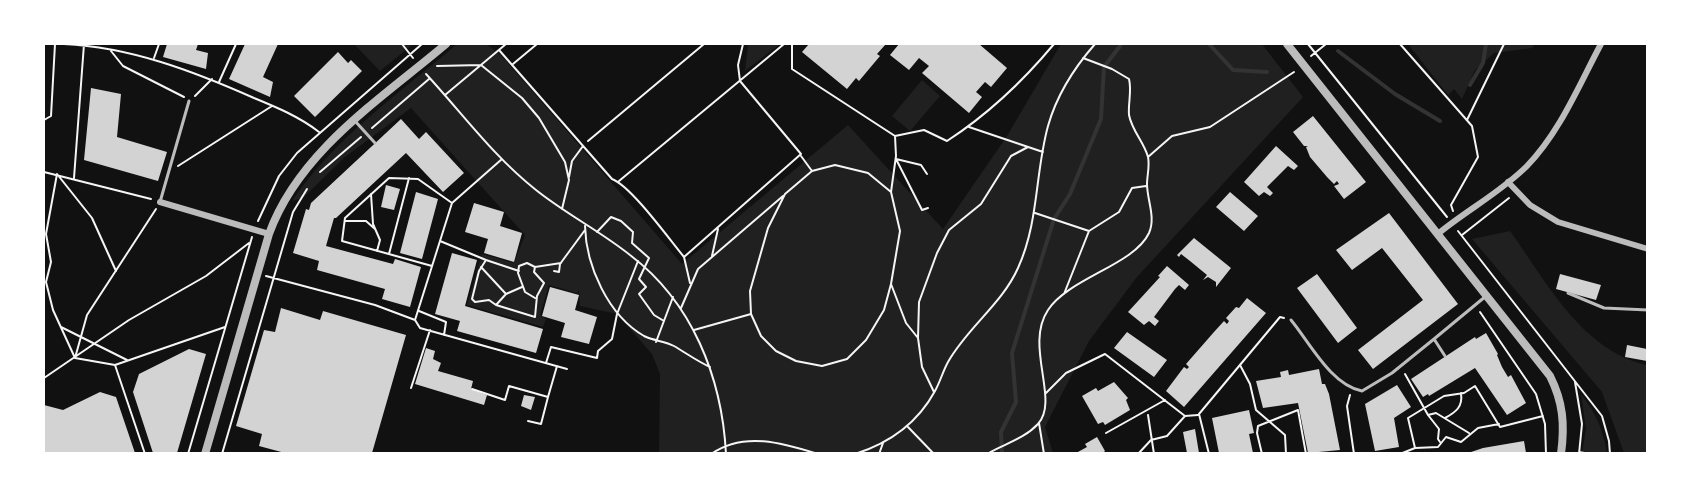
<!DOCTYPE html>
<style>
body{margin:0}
#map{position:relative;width:1691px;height:497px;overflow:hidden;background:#111;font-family:"Space Grotesk",sans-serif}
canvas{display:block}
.frame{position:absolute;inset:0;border:45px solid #fff;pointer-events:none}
</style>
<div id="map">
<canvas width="1691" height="497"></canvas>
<div class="frame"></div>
</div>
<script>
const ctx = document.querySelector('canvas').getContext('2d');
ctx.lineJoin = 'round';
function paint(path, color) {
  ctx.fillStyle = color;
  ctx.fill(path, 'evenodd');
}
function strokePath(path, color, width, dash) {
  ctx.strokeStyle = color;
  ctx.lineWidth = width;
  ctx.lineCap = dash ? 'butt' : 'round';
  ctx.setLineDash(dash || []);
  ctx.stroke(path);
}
const green = new Path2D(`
 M354 44H413L380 71Z
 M457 44H486L501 55 682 264 848 125 943 229 1007 136 1061 44H1262L1303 97 1137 277 1089 341 1045 427 1053 453H659L660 374 652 354 617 314 580 306 579 290 577 293 549 285 540 315 546 319 543 327 467 305 482 254 514 263 525 235 411 108 345 157 304 197 292 201C334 138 401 92 457 44Z
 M748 44H780L745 71Z
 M1408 44H1535L1532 48 1494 53 1475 70 1462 99 1454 89 1448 95Z
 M922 80 940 96 910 131 892 116Z
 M1510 231C1546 281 1582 351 1647 365V453H1614H1624L1602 392 1472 239Z
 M1581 394C1596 413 1603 430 1607 453H1582L1586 429Z`);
const stream = new Path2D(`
 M1209 44 1233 70 1267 72
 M1338 51 1395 94 1440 121
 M1470 85 1483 63 1486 44
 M1002 454 1001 432 1016 402 1012 353 1054 219 1070 194 1101 119 1104 67 1120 46`);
const building = new Path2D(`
 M167 44H198L196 50 208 53 206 69 163 57Z
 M245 44H278L263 77 273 82 270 97 229 79Z
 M809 44H886L877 54 880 56 859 81 856 78 847 89 802 52Z
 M899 44H979L1007 68 991 87 985 82 976 92 982 97 969 113 922 73 929 66 919 58 909 70 890 55Z
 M338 52 348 63 351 60 362 71 315 117 294 96Z
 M91 88 121 94 117 137 167 152 158 181 84 160Z
 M1313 116 1366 182 1344 199 1334 186 1339 184 1337 181 1334 184 1327 177 1310 157 1306 147 1308 146H1304L1293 132Z
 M401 119 419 139 426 132 464 173 443 192 406 153 336 218H334L326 246 393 264 395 259 421 267 410 307 382 299 385 289 317 270 319 261 293 253 306 209 309 210 311 203Z
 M1276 146 1298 166 1294 170 1288 166 1267 187 1273 193 1270 196 1264 192 1259 196 1244 182Z
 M386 185 400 189 394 210 381 207Z
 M416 192 438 199 422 259 400 253Z
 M1230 192 1258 216 1244 231 1216 207Z
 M474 203 504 212 500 226 522 233 514 262 484 253 488 239 465 232Z
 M1389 213 1458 304 1373 369 1358 350 1423 300 1382 248 1352 270 1336 250Z
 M1194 238 1231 268 1216 287V282L1208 277 1203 280 1207 275 1190 261 1181 254 1179 257 1177 255Z
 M452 253 477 260 465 306 543 329 536 353 457 331 460 321 435 314Z
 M1167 266 1189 285 1185 290 1179 285 1175 289 1154 317 1159 321 1155 326 1149 321 1144 325 1128 312 1160 277 1158 276Z
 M1317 274 1357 328 1338 343 1297 288Z
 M1560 274 1601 285 1596 300 1556 289Z
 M550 287 579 295 575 310 597 317 589 344 561 337 565 323 542 316Z
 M1247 298 1266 313 1184 407 1166 391 1184 367 1187 369 1189 367 1186 364 1214 332 1224 321 1227 324 1229 321 1226 318 1236 307 1239 308Z
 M281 308 320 320 323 311 406 335 372 453H285L259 446 262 434 236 426 264 330 275 332Z
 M1127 332 1167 360 1154 377 1114 348Z
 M1486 333 1498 354 1497 355 1502 367 1508 377 1511 375 1526 403 1507 415 1475 368 1429 396 1428 394 1423 397 1411 379 1475 337 1476 339Z
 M1627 345 1647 349V361L1625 357Z
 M426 348 435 351 433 359 441 363 438 371 473 381 471 389 487 395 484 405 415 384Z
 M189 349 206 354 177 453H153L133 392 139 374Z
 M1319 369 1322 384H1325L1329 394 1340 450 1308 453 1298 403 1263 408 1256 381 1281 377 1280 372 1288 370 1289 375Z
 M1114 382 1128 398 1126 400 1130 410 1105 425 1103 422 1098 424 1082 396 1096 388 1098 391Z
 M1397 385 1411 407 1394 418 1399 447 1375 451 1365 404Z
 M100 392 116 397 135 453H44V405L63 410Z
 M524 395 535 397 531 410 521 406Z
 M1249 410 1254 433 1249 434 1253 453H1219L1212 418Z
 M1195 429 1199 453H1187L1183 432Z
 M1097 437 1105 451 1103 453H1076L1087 447 1085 444Z
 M1524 441 1526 453H1468L1483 448Z`);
const path = new Path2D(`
 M64 44C130 47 193 71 254 98 276 107 300 117 319 132
 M402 44 413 58
 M792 44V69L895 136 924 130 947 141C987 115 1024 80 1054 44
 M1308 44 1447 217
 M1400 44 1472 126 1478 157 1451 205 1453 211
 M499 50 612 179C631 186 669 239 684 257L801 154 740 81 738 65 743 44
 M111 51 123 66 184 97
 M1311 56 1326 44
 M154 58 159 44
 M513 64 537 44
 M437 66 481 65 522 98 539 118 565 162 569 180 562 209
 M426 74C462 113 494 157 536 190 566 214 600 231 630 255 692 302 722 377 726 454
 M219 82 236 44
 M445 95 506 44
 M195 96 212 79
 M44 120 51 116 55 44
 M1467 120 1504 44
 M969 127 1043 152
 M372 128 429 79
 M588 141 704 44
 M801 156 812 171
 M1148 157 1172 136 1210 127 1294 72
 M896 159 922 210 928 208
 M896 159 921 165 927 174
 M178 166 272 106
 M44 172 151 199
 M320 172 361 137
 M57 174 46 234 51 262 46 282 53 310 75 358 115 365 225 327
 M57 174 92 218 116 271
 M569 177 572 161 583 146
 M74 178 84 44
 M619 181 784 44
 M891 192 896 156 895 136
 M371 194 373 224 380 240 377 251
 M1035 213 1089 231
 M258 221 279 176 297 153 422 44
 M345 221H366L375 229
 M585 226C586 266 608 315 644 336 654 341 665 341 674 346 686 353 697 361 710 367
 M1458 231 1602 416 1609 441 1610 454
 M597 232 611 217 621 221 633 232 632 243 649 258 639 279 646 287 639 294 654 315 664 321
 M1462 235 1509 198
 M440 241 486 260
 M389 254 409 178
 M712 256 718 229
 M684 257 690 283
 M432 266 342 241 345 218 389 178 418 179 452 203
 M481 267 506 294
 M535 267 527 263 519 266 518 273 525 292 535 298
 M519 271 486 260 479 271 472 299 475 302 489 300 496 305 535 317 537 296 544 283 534 272 535 267 561 263
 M554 271 559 272 560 264 585 230
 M266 276 375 305 415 320 420 328 567 369
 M891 284 884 310 866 340 847 359 822 366 796 361 776 351 761 336 751 314 750 291 768 228 785 194 812 171 835 165 868 173 891 192 900 231 891 284 906 323 918 338 922 367 934 392
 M1064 294 1089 231 1119 212 1132 188 1146 186
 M496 305 506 294 522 287
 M681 308 698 269 783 196
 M419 311 446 322 444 335
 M1480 312 1536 394 1545 424 1546 454
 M415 320 452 203 502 159
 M61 327 127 360
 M694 330 751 314
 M918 338 919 302 937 253 949 230 981 204 1011 156 1028 147
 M656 342 673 297
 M75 358 87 315 156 209
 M546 363 551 347 597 358 598 351 612 339 617 314 638 261
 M115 365 145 454
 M1240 365 1250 384 1256 410 1285 435 1286 454
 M1405 374 1428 415 1436 413 1469 433
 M44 378 129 320 206 276 249 243
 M1575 382 1582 424 1579 454
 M411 388 430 330
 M472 389 505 400 509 386 548 397 557 366
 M1046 393 1066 373 1105 354 1185 416
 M1350 395 1347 406 1354 454
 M1148 415 1154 454
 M1428 415 1439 429 1438 439 1440 442
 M1445 418C1456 412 1463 407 1461 393
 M528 421 541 424 548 397
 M1039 423 1044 454
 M908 427 934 454
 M1106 433 1165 400
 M1415 448 1438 447 1446 437 1461 442 1478 428 1499 424
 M1579 452 1590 454
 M188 454 252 237
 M222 454 293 212 307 189
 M711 454C744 431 783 443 818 454
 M855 454C890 443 917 424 935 391 940 382 943 371 948 362 967 328 1002 304 1018 268 1039 222 1035 173 1048 126 1057 94 1074 68 1095 44
 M879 454 883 443
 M987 454C1004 444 1024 439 1038 424 1060 400 1024 346 1048 310 1069 278 1134 265 1149 233 1156 217 1147 200 1147 184 1147 176 1150 165 1148 157 1144 142 1132 131 1129 115 1128 103 1132 91 1129 79L1112 69 1083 58
 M1138 454 1151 440 1167 436 1185 416 1198 415
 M1209 454 1199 414 1280 317 1284 318
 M1262 454 1257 433 1258 426 1298 410 1306 454
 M1400 454 1415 448 1408 418 1444 396 1464 393 1475 386 1500 427 1543 416`);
const service = new Path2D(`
 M355 121 375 143
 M160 202 189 101
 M1568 293 1604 308 1648 310
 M1291 320C1310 343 1331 385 1362 391L1392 373 1434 339
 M1445 356 1434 339 1486 296`);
const minor = new Path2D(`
 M1508 182 1530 205 1558 222 1648 249
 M160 202 269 234
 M1439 233C1467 210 1501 192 1527 166 1560 132 1579 85 1601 44`);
const tertiary = new Path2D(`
 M1287 44 1550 376C1563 402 1565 424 1561 454
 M205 454 269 234C299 151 381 99 446 44`);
paint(green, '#202020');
strokePath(stream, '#333', 4);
paint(building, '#d3d3d3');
strokePath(path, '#f5f5f5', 2);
strokePath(service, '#bcbcbc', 3);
strokePath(minor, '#bcbcbc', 6);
strokePath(tertiary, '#bcbcbc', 8);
</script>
